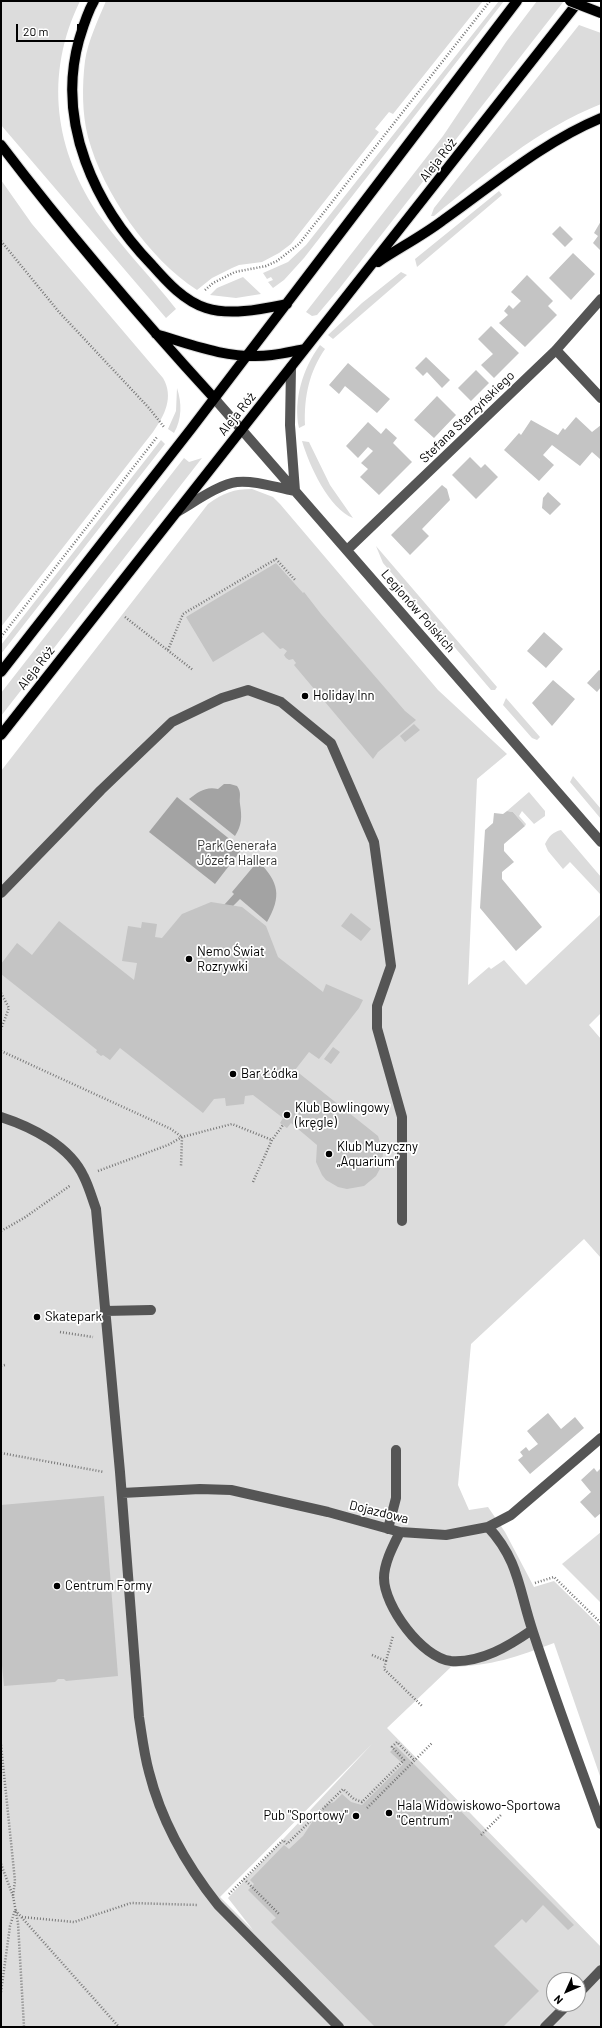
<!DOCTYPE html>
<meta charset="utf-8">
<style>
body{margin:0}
#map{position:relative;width:602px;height:2028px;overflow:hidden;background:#fff;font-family:Barlow,sans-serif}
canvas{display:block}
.frame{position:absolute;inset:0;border:2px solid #000;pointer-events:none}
.north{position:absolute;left:546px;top:1972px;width:40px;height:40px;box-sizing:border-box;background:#fff;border:1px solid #999;border-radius:50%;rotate:225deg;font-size:11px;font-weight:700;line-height:16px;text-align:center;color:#000}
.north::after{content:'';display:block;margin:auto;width:14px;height:18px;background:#000;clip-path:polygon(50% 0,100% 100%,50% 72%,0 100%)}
.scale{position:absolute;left:16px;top:24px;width:63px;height:18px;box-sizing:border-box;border:2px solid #000;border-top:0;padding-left:5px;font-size:12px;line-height:14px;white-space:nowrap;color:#000;-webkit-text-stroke:3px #fff;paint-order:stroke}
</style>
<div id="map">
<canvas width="602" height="2028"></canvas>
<div class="frame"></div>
<div class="north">N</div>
<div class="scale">20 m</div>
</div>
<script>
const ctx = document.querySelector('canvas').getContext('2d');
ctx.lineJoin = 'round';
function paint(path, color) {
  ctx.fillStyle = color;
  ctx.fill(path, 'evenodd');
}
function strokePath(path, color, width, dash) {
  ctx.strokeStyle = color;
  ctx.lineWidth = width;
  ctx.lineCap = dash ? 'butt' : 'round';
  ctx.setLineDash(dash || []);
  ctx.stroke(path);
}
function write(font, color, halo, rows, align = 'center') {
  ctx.font = font + ' Barlow,sans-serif';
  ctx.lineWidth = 3.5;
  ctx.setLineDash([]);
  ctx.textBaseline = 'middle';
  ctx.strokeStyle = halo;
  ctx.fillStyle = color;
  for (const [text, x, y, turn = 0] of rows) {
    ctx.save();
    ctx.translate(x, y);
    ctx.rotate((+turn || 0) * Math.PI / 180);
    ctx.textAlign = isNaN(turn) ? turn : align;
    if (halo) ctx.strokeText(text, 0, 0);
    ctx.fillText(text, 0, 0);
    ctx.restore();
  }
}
const green = new Path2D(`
 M1 1H80C44 75 54 151 101 218 124 250 152 278 176 309L166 318 1 125Z
 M106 1H483L393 114 389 112 375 129 379 132 291 244 279 253 262 262 239 265 232 268 212 278 197 290C149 259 103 193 88 137 82 114 82 85 85 61 88 41 98 20 106 1Z
 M499 1H504L304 258 284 280 273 288 268 282 273 280 271 277 267 279 263 273 288 262 306 245Z
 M537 1H564L339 289 317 315 312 316 306 312 443 136 506 42Z
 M579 25 601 33V104C538 129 485 174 434 216H431L434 208Z
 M1 180 32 224 163 378C174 397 165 415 153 432L1 627Z
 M499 191 502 195 417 267 415 259Z
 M401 272 407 275 333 339 328 335 362 303Z
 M243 277 261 294 236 298 210 295 217 288Z
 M320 345 325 349C309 372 304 397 305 425L299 428C293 400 303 368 320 345Z
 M177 388C182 403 182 419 174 433L168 429 176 411Z
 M161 440 165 444 1 654V645Z
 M302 441 309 442 330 485 353 518C329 509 309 465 302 441Z
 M184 458 189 462 202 458 1 716V693Z
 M252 489 273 497 280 504 438 690 507 754 477 779 468 985 489 967 491 969 504 960 526 985 601 914V1013L589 1025 601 1039V1258L584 1239 471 1344 458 1485 469 1510 488 1507 505 1532 534 1587 554 1581 601 1627V1779L554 1643C517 1657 491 1666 451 1667L387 1728 601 1947V2027H1V771L208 504C223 493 234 489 252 489ZM372 1744 228 1898 253 1930 220 1897ZM554 1980H578V2004H554Z
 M376 546 497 687 495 690H491L383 563Z
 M506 698 540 737 537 740 532 738 503 705Z
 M573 776 601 809V819L570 782Z
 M529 792 545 811V816L534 824 522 811 519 816 526 824 525 826 513 812 507 811Z
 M561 830 601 877V895L570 862 563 869 548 851 545 844C549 836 553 832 561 830Z
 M601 1532V1603L562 1564Z`);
const water = new Path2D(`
 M224 784H230L237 786C242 793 239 797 240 804 242 817 242 825 235 836L189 799C198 792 206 786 218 789Z
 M177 797 242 849 215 884 149 832Z
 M258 861C279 882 282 896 267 922L240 899 233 906 224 905 234 894 232 892Z`);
const building = new Path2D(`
 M601 221V251L593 243 598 236 594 233Z
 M560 226 573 239 565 247 552 234Z
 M573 253 595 274 571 300 549 278Z
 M527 275 553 301 548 306 557 315 525 347 499 323 508 315 504 311 509 305 513 309 521 301 511 292Z
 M491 326 519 353 494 378 481 365 493 354 478 339Z
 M426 357 450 380 442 388 427 372 423 376 415 368Z
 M348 363 390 399 377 413 345 386 339 394 329 385Z
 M476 370 489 383 471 401 458 388Z
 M437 396 456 415 434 438 414 420Z
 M576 417 592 432 601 425 600 459 592 452 580 466 552 445 543 455 554 465 539 481 504 450 519 433 521 435 531 420 558 435 563 428 565 430Z
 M368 422 381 434 386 428 397 438 393 443 412 462 379 495 360 477 368 469 361 463 373 451 368 447 358 458 346 446Z
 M470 457 481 468 485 464 498 477 476 499 452 475Z
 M442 485 447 489 450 500 422 529 429 536 410 555 391 535Z
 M548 492 561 504 550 515 542 508 543 498Z
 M276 563 303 593 304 592 321 614 405 711 416 720 378 752 373 759 294 665 296 663 293 659 289 660 286 658 284 655 287 651 283 648 280 649 263 632 213 662 186 617Z
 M544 632 563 649 546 668 527 651Z
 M599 670 601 671V687L597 692 587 683Z
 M553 680 575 699 552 726 532 703Z
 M414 724 420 730 405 742 400 736Z
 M507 811 513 812 525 826 504 844V851L514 862 502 872V879L542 927 516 951 480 908 485 830 493 823 494 813 503 814Z
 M211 902 242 907 266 926 278 957 323 992 326 984 363 1000 359 1008 319 1059 309 1052 295 1070 378 1136 383 1152 382 1165 376 1176 364 1186 347 1189 338 1187 326 1180 322 1175 316 1162 317 1145 291 1123 287 1128 280 1123 283 1118 253 1095 245 1096 244 1104 226 1106 225 1098 214 1099 203 1113 120 1048 110 1060 103 1055 101 1056 96 1052 97 1050 1 974V964L17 943 32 955 59 921 134 980 137 963 122 961 128 926 141 928 142 922 157 924 155 937 162 938 182 914Z
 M351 913 371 929 361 941 341 926Z
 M333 1047 340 1052 331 1064 324 1059Z
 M548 1413 561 1429 575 1417 584 1428 530 1474 518 1460 523 1456 520 1452 526 1447 529 1451 538 1444 527 1431Z
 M594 1468 597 1472 601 1468V1513L595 1518 580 1502 591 1492 581 1480Z
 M104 1496 118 1676 66 1681 64 1679H58L55 1682 4 1686 1 1655V1505Z
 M396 1746 574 1925 568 1930 543 1905 526 1923 522 1919 494 1946 539 1991 503 2027H375L271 1922 276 1918 248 1890 254 1884 250 1880 284 1845 289 1849 303 1836 318 1813 326 1805 334 1802 342 1794 351 1802 362 1805 403 1764 390 1752Z`);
const path = new Path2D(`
 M1 241 59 312 149 408 164 427
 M205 290 213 283 235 272 266 266 277 261 299 244 490 1
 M125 617 193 670
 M1 637 157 437
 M168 650 183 614 276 559 296 581
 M1 993 9 1008 1 1029
 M1 1051 171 1129 182 1137 181 1166
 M98 1171 168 1145 182 1137 232 1124 272 1140
 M253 1182 272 1140 283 1125
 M1 1231 24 1218 71 1185
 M60 1332 93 1337
 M1 1366 5 1365
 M1 1453 104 1472
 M535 1583 554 1577 601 1623
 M372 1655 386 1661 384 1669 422 1706
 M386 1661 393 1636
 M1 1745 15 1881 13 1896 18 1923 24 2027
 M367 1808 432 1743
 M481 1835 502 1814
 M1 1864 13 1896
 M244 1879 279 1914
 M229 1894 283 1840 287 1844 343 1789 354 1799 362 1802 404 1760 392 1747 397 1742 415 1761
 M22 1917 74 1922 131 1903 198 1905
 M1 1992 10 1926 15 1910 119 2027`);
const minor = new Path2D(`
 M556 350 601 398
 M291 367 290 425 295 491
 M214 398 601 842
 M177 512C193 503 219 484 237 482 256 480 277 488 295 491
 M347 550 556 350 601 299
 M1 893 101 790 172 722 222 698 248 690 281 702 331 743 374 842 391 966 377 1006V1028L402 1117V1221
 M1 1117C32 1127 70 1146 84 1177 89 1187 92 1198 96 1209L120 1472 139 1717C142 1736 144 1754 149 1772 161 1820 187 1866 218 1905L339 2027
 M105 1311 151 1310
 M122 1493 200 1489 231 1490 328 1512 400 1532 446 1535 488 1527 511 1515 601 1438
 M488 1527C519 1560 519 1591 533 1632 554 1696 578 1760 601 1824
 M388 1529 396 1498V1450
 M400 1532C393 1546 384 1563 384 1578 384 1606 422 1658 451 1661 481 1663 509 1646 532 1630
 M578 1994 601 1970
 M545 2027 568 2004`);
const major = new Path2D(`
 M94 1C87 13 83 27 79 40 56 123 95 206 152 265 167 282 184 301 206 308 231 316 262 309 287 304
 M1 145C68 233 140 317 214 398
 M378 262C399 248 422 236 442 221 493 185 543 142 601 118
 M156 334C194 346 232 360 272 355 283 354 294 351 305 349
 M1 672 191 429 517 1
 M1 735 579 1`);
const majorBridge = new Path2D(`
 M570 1 601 13`);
const markers = [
 [305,696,4,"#000"],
 [189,959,4,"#000"],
 [233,1074,4,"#000"],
 [287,1115,4,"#000"],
 [329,1154,4,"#000"],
 [37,1317,4,"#000"],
 [57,1586,4,"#000"],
 [389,1813,4,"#000"],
 [356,1816,4,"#000"]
];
const streetNames = [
 ["Aleja Róż",438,160,-52],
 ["Aleja Róż",237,414,-51],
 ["Stefana Starzyńskiego",467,417,-44],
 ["Legionów Polskich",418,611,49],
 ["Aleja Róż",36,668,-52],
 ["Dojazdowa",379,1512,14]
];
const poiNames = [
 ["Holiday Inn",313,696],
 ["Nemo Świat",197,952],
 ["Rozrywki",197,967],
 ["Bar Łódka",241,1074],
 ["Klub Bowlingowy",295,1108],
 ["(kręgle)",295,1123],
 ["Klub Muzyczny",337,1147],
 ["„Aquarium”",337,1162],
 ["Skatepark",45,1317],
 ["Centrum Formy",65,1586],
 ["Hala Widowiskowo-Sportowa",397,1806],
 ["\"Centrum\"",397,1821],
 ["Pub \"Sportowy\"",348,1816,"right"]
];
const parkNames = [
 ["Park Generała",237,846],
 ["Józefa Hallera",237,861]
];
paint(green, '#dcdcdc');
paint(water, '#a3a3a3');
paint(building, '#c4c4c4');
strokePath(major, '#dbdbdb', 12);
strokePath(path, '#777', 2.5, [1, 2]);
strokePath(minor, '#555', 10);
strokePath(major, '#000', 10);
strokePath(majorBridge, '#dbdbdb', 12, []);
strokePath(majorBridge, '#000', 10);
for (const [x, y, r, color] of markers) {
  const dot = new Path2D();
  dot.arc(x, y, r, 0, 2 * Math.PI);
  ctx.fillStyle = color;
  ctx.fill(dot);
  strokePath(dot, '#fff', 1.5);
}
write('13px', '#000', '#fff', streetNames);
write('13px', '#000', '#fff', poiNames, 'left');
write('13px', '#333', '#fff', parkNames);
</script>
